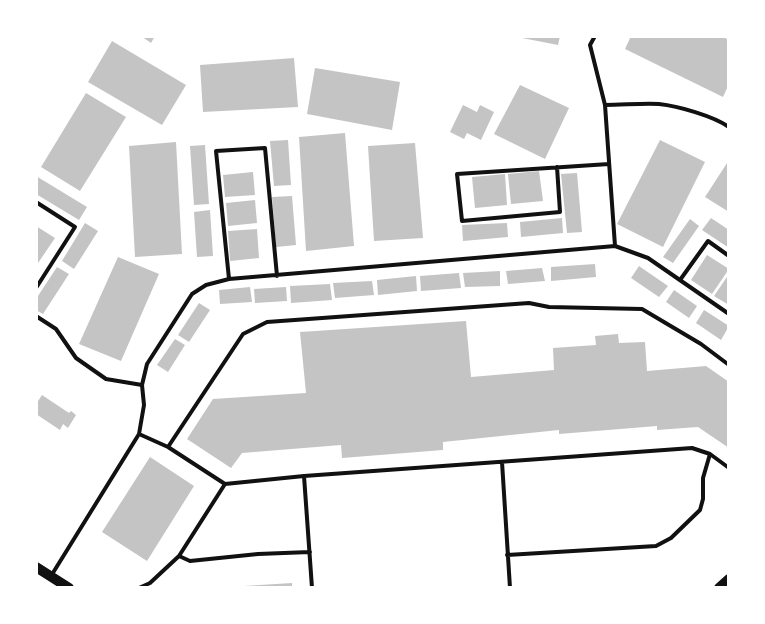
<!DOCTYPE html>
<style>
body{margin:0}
#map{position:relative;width:765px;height:624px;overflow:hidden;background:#fff;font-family:"Crimson Pro",serif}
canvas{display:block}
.frame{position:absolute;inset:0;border:38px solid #fff;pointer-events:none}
</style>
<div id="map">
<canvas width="765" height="624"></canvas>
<div class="frame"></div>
</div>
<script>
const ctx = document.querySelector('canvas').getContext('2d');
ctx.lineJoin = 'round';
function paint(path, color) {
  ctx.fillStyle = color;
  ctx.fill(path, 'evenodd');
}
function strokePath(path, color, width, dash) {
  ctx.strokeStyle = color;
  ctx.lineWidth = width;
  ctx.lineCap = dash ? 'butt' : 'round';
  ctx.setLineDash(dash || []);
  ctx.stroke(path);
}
const building = new Path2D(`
 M141 36H155L151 43Z
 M517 36H560L558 45 517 37Z
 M631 36H721L729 40V84L723 97 625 49Z
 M112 41 186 85 162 125 88 82Z
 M294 58 298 107 203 112 200 65Z
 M315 68 400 82 392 130 307 114Z
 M520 85 569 108 545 159 494 134Z
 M86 93 126 117 80 191 41 167Z
 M463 105 477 112 480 105 494 112 481 140 467 133 464 139 450 132Z
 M345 133 354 246 306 251 299 137Z
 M288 140 291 185 274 186 270 141Z
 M660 140 705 162 663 247 617 224Z
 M176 142 182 254 135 257 129 146Z
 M415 143 423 238 374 241 368 146Z
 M205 145 209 204 194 205 190 146Z
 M729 160V212L705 197Z
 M539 171 543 201 511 204 508 174Z
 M253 172 255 195 225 197 223 175Z
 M577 173 582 232 567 233 561 174Z
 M505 174 507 205 475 208 472 177Z
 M36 176 87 207 79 220 36 194Z
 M292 196 296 245 276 247 272 197Z
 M255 200 257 223 228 226 226 203Z
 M210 210 213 256 197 257 194 212Z
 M562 218 563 233 521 237 520 222Z
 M711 218 729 230V248L702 230Z
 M690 219 699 226 673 263 663 257Z
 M85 223 98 231 74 269 62 261Z
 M507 223 508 237 463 241 462 225Z
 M36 226 55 238 36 266Z
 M257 229 259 258 230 261 228 231Z
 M707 255 729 269 712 294 691 280Z
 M118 257 159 274 121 361 79 344Z
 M595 264 596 277 551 281V267Z
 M639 266 668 286 659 297 631 278Z
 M57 267 69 274 43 314 36 310V299Z
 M542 268 545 281 508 284 506 271Z
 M500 271V286L465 287 463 273Z
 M459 273 461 288 421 291 420 276Z
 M729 274V305L714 296Z
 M416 276 417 291 378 295 377 280Z
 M372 281 374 295 335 298 333 283Z
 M330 284 332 300 291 303 290 286Z
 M250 287 252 302 220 304 219 290Z
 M286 287 287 301 255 303 254 289Z
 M674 290 697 306 689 318 666 302Z
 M199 303 210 310 189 342 178 335Z
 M704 310 729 326 721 340 696 323Z
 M466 321 471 377 554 370 553 348 596 345 595 336 618 334 619 343 645 342 647 371 706 366 729 382V448L698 427 657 430V426L559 434V430L443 442V450L342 458 341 445 242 453 231 468 187 439 213 399 306 393 300 332Z
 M175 339 185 345 168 372 157 365Z
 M42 395 69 413 71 411 76 415 68 428 63 424 60 430 36 414V404Z
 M150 457 194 486 147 561 102 532Z
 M292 583V588H244V586Z`);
const service = new Path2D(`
 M595 36 590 45 605 105 615 246
 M605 105C623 105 642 103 659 104 678 106 713 116 729 127
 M557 167 560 212 462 221 457 174 609 164
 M36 202 75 227 36 288
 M229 279 216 151 265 148 277 276
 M680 280 708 241 729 256
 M36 316 56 329 76 358 106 379 142 385
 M139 434 168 447 225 484 304 476 692 448 710 454 729 468
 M168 447 243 334 267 322 529 303 549 307 642 309 701 344 729 365
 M502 462 510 588
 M304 476 312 588
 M225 484 179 556 190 561 258 554 310 552
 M507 555 656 546 671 538 700 510 703 499V478L710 454
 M51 576 139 434 144 405 142 385 147 364 192 294 206 285 229 279 615 246 648 258 729 314
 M139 588 150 583 179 556`);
const secondary = new Path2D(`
 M36 567 69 588
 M719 588 729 579`);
paint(building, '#c4c4c4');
strokePath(service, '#111', 4);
strokePath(secondary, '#111', 10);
</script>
